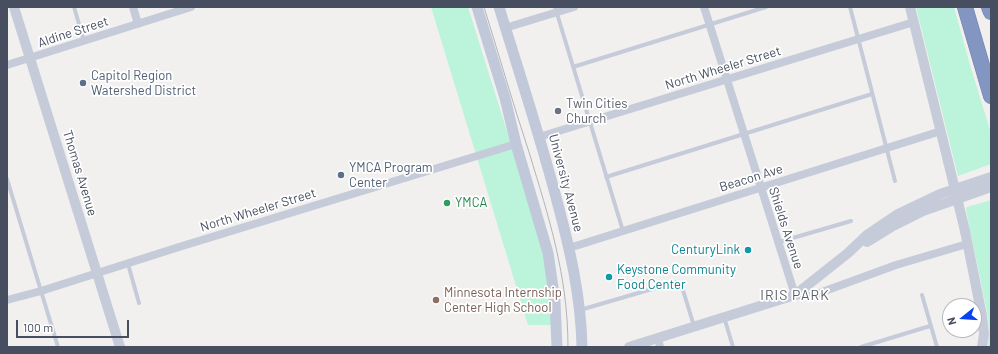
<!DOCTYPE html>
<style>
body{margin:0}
#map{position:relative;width:998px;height:354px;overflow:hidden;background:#f2f0ef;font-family:Barlow,sans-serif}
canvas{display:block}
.frame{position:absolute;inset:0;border:8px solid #464e5f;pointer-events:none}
.north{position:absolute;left:942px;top:298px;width:40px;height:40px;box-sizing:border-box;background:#fff;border:1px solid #b5b8bf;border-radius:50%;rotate:253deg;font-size:11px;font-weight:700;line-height:16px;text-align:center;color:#464e5f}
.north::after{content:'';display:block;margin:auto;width:14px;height:18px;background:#0a42f1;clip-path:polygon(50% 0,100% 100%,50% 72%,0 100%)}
.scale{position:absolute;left:16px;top:320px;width:113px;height:18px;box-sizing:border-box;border:2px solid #464e5f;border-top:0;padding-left:5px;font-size:12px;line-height:14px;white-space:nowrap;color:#464e5f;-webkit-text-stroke:3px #fff;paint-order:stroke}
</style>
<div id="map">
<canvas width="998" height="354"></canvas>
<div class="frame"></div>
<div class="north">N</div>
<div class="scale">100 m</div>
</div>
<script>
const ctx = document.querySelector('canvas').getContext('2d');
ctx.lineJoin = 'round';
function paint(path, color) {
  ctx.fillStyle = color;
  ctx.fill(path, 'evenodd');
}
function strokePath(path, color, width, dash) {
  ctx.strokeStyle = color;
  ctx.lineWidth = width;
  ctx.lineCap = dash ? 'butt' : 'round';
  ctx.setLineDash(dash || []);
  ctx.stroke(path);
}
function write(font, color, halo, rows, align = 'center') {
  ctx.font = font + ' Barlow,sans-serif';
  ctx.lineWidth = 3.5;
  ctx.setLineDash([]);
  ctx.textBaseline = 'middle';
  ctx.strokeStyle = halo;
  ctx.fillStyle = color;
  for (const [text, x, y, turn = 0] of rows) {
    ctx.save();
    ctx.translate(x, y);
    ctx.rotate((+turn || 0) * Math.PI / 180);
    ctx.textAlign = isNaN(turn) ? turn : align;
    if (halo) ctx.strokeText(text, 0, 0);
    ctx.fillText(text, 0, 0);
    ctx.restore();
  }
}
const green = new Path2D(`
 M431 7H468L536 224 549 284 552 325H528Z
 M916 7H954L970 65 991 133V164L958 176Z
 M991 200V347H988L989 333 988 317 966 210 967 207Z`);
const service = new Path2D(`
 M74 7 84 41
 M555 7 623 231
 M850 7 895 181
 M573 67 766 7
 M606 177 872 94
 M7 179 58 347
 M779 242 851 221
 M128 264 139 303
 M922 295 937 347
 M580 310 676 282 682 287 694 326
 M724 317 733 347
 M861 347 930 326`);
const minor = new Path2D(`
 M133 7 138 24
 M704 7 795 295 811 296 896 265 967 244
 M505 28 574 7
 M7 65 191 7
 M539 137 914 22
 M569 248 941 131
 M7 300 41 291 179 247 516 144
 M658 338 660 347`);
const tertiary = new Path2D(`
 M14 7 120 347
 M910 7 948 161
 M965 231 982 316 984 334 982 347
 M867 242 893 226 923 211 991 187
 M629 347 795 295 848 253 867 235 898 214 940 194 991 177`);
const secondary = new Path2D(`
 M477 7 505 98 516 144 548 253 555 301 557 347
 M499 7C519 72 540 136 557 201 570 249 581 297 582 347`);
const motorway = new Path2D(`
 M965 7 991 96
 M989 7 991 12`);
const tram = new Path2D(`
 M484 7C499 55 513 104 529 152 549 218 568 276 568 347`);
const tertiaryBridge = new Path2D(`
 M948 161 965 231`);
const markers = [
 [83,83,4,"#5c6f8a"],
 [558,111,4,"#6b7280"],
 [341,175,4,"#5c6f8a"],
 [447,203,4,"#2e9e5b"],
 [748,250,4,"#0f9aa8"],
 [609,277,4,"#0f9aa8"],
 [436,300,4,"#8d6e63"]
];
const streetNames = [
 ["Aldine Street",73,32,-18],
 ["North Wheeler Street",723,68,-17],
 ["Thomas Avenue",80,173,73],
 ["Beacon Ave",751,178,-17],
 ["University Avenue",566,183,75],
 ["North Wheeler Street",258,210,-17],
 ["Shields Avenue",786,228,72]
];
const serviceNames = [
 ["Capitol Region",91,76],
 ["Watershed District",91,91],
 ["YMCA Program",349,168],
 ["Center",349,183]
];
const worshipNames = [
 ["Twin Cities",566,104],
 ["Church",566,119]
];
const leisureNames = [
 ["YMCA",455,203]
];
const cultureNames = [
 ["CenturyLink",740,250],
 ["Keystone Community",617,270,"left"],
 ["Food Center",617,285,"left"]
];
const educationNames = [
 ["Minnesota Internship",444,293],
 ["Center High School",444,308]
];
const neighbourhoodNames = [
 ["IRIS PARK",795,295]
];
paint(green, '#bbf3db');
strokePath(motorway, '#6e80ae', 16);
strokePath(service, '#c5cbd8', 4);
strokePath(minor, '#c5cbd8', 8);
strokePath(tertiary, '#c5cbd8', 10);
strokePath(secondary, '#c1c8da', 11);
strokePath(motorway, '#8396c2', 15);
strokePath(tram, '#b1b3ba', 1);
strokePath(tertiaryBridge, '#c5cbd8', 10);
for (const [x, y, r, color] of markers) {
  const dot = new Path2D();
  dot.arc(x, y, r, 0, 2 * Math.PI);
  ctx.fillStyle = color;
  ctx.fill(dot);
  strokePath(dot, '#fff', 1.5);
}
write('13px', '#464e5f', '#fff', streetNames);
write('13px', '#4e5e75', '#fff', serviceNames, 'left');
write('13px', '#5b616d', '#fff', worshipNames, 'left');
write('13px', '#27864d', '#fff', leisureNames, 'left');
write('13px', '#0d838f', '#fff', cultureNames, 'right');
write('13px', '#785e54', '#fff', educationNames, 'left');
ctx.letterSpacing = '1px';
write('14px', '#5b5e65', '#fff', neighbourhoodNames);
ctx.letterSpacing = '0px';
</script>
